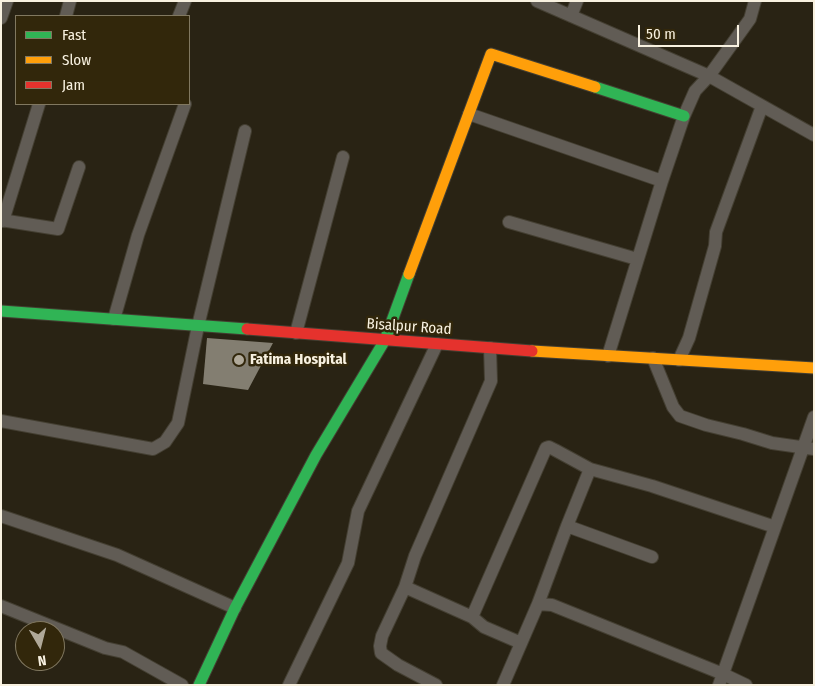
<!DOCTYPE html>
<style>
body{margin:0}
#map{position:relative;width:815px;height:686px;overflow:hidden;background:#292314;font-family:"Fira Sans Condensed",sans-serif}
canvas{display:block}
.frame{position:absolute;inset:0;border:2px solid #f8f1e0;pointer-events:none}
.legend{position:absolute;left:15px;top:15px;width:175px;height:90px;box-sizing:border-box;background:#32270b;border:1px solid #817860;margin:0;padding:6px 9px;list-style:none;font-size:15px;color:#f8f1e0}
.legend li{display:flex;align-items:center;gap:10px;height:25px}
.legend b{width:25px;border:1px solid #817860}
.north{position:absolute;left:15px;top:621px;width:50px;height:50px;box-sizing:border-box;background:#32270b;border:1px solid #817860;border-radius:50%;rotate:172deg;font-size:14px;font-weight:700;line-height:20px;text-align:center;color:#f8f1e0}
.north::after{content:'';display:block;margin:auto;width:18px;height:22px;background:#b0a999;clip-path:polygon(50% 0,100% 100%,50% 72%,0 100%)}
.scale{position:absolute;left:638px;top:25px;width:101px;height:22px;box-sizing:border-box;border:2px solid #f8f1e0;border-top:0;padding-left:6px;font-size:15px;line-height:18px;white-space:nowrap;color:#f8f1e0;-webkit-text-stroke:4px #32270b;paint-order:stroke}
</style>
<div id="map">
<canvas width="815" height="686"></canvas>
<div class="frame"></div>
<ul class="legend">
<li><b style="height:6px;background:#30b455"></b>Fast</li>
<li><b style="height:6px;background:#ff9f0a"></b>Slow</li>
<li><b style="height:6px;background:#e5322d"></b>Jam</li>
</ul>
<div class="north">N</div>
<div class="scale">50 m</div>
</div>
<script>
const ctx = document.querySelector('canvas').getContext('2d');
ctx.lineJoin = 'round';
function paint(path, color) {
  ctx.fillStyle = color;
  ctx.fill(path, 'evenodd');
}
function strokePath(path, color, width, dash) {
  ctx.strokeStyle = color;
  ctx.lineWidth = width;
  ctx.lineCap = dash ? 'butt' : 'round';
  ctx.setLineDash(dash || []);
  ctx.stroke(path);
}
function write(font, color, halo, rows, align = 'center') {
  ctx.font = font + ' "Fira Sans Condensed",sans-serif';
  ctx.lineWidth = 5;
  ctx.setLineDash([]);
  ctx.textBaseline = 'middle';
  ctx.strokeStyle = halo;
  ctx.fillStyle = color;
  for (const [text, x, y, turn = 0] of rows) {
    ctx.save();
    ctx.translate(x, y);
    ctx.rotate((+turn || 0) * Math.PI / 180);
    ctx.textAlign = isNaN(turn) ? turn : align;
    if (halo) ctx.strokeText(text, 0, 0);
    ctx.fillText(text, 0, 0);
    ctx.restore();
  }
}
const building = new Path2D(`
 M207 338 273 343 248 390 203 384Z`);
const street = new Path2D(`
 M537 1 709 76 814 135
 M66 16 70 1
 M179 16 185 1
 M571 16 577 1
 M1 18 7 1
 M469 114 662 181
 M1 220 58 229 79 167
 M3 221 39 104
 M509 222 637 259
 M114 319 138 235 185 104
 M296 333 343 157
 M608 356 662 181 684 116 695 91 709 76 750 19 755 1
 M653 358 673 407 680 416 706 425 743 434 772 443 814 449
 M679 360 689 338 715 246 716 232 762 106
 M1 421 153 449 165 442 178 423 198 326 245 131
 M1 516 117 555 235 608
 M567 526 652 557
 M405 587 472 617 484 627 521 643
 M538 604 552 605 723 674 746 685
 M1 606 105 648 123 652 182 685
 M472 617 546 448 549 447 555 450 590 469 652 486 775 527
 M289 685 348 563 358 511 437 344
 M436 685 398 665 381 653 380 646 382 636 405 587 415 556 491 381 490 348
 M503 685 538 604 567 526 590 469
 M719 685 814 417`);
const fast = new Path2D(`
 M595 87 684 116
 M1 311 247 329
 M199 685 235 608 316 455 385 340 409 274`);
const slow = new Path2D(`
 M409 274 491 54 595 87
 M532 351 814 368`);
const jam = new Path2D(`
 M247 329 532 351`);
const markers = [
 [239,360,6,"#b0a999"]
];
const streetNames = [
 ["Bisalpur Road",409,327,4]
];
const poiNames = [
 ["Fatima Hospital",250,360]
];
paint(building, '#837e71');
strokePath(street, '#443f32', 14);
strokePath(fast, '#443f32', 13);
strokePath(slow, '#443f32', 13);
strokePath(jam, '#443f32', 13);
strokePath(street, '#615c55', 12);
strokePath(fast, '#30b455', 11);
strokePath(slow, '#ff9f0a', 11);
strokePath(jam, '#e5322d', 11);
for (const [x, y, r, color] of markers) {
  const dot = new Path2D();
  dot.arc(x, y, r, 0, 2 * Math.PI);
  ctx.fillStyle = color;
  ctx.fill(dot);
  strokePath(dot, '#32270b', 2);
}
write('15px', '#f8f1e0', '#32270b', streetNames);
write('bold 15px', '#f8f1e0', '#32270b', poiNames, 'left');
</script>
